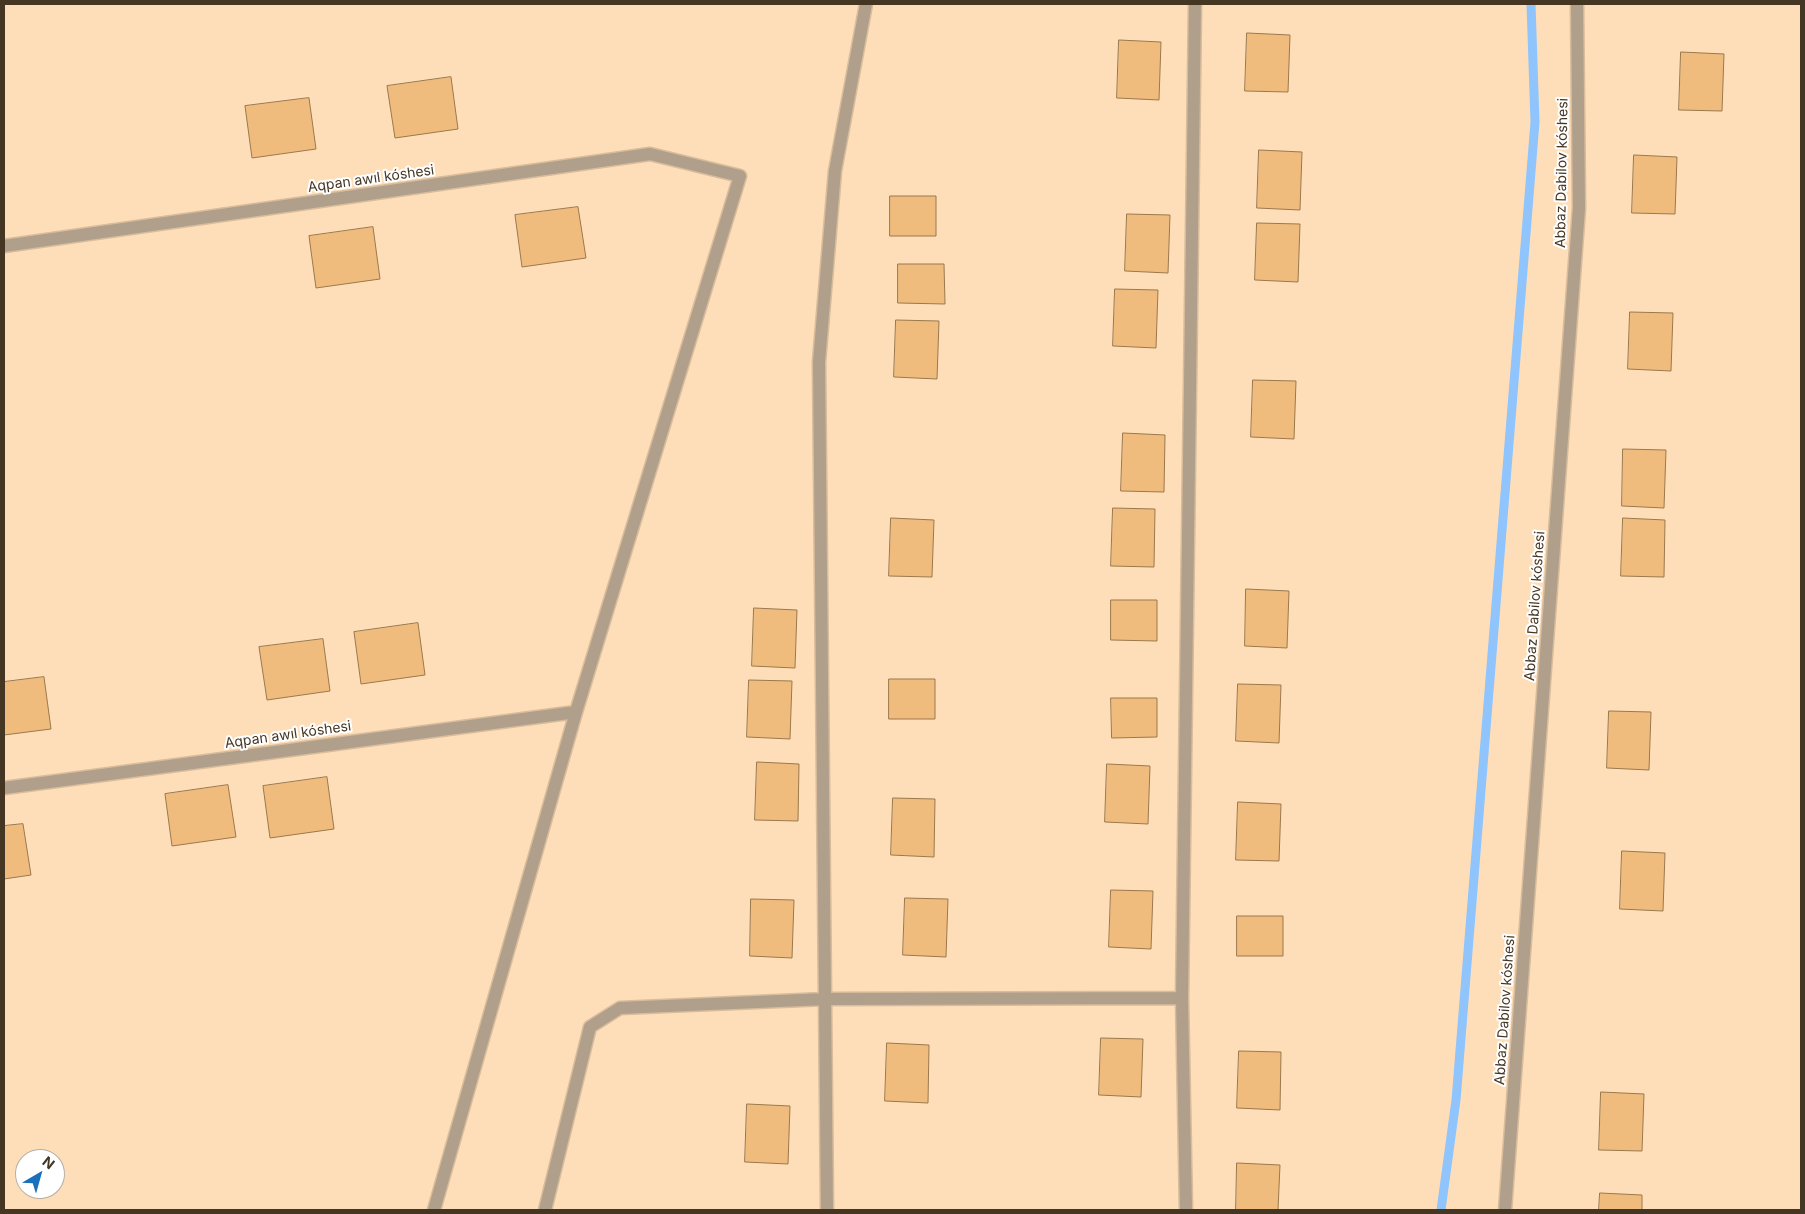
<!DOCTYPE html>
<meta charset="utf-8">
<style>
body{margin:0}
#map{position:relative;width:1805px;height:1214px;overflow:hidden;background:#fedeb9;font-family:Inter,sans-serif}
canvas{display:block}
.frame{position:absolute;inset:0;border:5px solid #453623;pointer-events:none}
.north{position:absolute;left:15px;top:1149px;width:50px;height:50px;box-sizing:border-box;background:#fff;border:1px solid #b5afa7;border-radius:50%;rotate:38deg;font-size:14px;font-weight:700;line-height:20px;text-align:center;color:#453623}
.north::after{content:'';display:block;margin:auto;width:18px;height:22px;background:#1970bd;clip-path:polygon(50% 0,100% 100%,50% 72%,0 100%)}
</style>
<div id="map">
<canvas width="1805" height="1214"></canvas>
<div class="frame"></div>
<div class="north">N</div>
</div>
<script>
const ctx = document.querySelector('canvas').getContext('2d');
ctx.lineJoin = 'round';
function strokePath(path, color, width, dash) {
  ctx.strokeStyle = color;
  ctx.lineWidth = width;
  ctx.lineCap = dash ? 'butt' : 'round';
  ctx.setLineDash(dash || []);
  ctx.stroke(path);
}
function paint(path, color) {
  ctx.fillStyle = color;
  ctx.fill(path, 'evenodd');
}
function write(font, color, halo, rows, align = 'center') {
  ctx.font = font + ' Inter,sans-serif';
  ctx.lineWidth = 4;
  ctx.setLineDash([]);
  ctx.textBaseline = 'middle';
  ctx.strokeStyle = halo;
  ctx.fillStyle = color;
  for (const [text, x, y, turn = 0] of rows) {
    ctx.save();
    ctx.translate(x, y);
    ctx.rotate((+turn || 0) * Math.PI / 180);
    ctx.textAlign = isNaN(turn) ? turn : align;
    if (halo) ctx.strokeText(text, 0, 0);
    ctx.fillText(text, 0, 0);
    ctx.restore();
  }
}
const stream = new Path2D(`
 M1441 1210 1456 1100 1535 122 1531 4`);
const building = new Path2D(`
 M1247 33 1290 35 1288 92 1245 91Z
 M1119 40 1161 42 1159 100 1117 98Z
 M1681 52 1724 54 1722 111 1679 110Z
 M451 77 458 129 395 138 387 86Z
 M309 98 316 149 252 158 245 106Z
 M1259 150 1302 152 1300 210 1257 208Z
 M1634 155 1677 157 1675 214 1632 213Z
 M890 196H936V236H890Z
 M578 207 586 258 522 267 515 215Z
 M1127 214 1170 215 1168 273 1125 271Z
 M1257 223 1300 224 1298 282 1255 280Z
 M373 227 380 279 316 288 309 236Z
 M898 264H944L945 304 898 303Z
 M1115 289 1158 290 1156 348 1113 346Z
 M1630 312 1673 313 1671 371 1628 369Z
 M896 320 939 321 937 379 894 377Z
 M1253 380 1296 381 1294 439 1251 437Z
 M1123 433 1165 435 1164 492 1121 491Z
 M1623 449 1666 450 1664 508 1622 506Z
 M1113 508 1155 509 1154 567 1111 566Z
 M891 518 934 520 932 577 889 576Z
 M1623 518 1665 520 1664 577 1621 576Z
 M1246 589 1289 591 1287 648 1245 646Z
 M1111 600H1157V641L1111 640Z
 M754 608 797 610 795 668 752 666Z
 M418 623 425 675 361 684 354 632Z
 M323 639 330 691 267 700 259 647Z
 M44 677 51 729 4 735V682Z
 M889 679H935V719H889Z
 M749 680 792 681 790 739 747 737Z
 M1238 684 1281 685 1279 743 1236 741Z
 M1111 698H1157V737L1112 738Z
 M1609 711 1651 712 1649 770 1607 768Z
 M757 762 799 764 798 821 755 820Z
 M1107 764 1150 766 1148 824 1105 822Z
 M327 777 334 829 270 838 263 786Z
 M228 785 236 837 172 846 165 794Z
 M893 798 935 799 934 857 891 855Z
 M1238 802 1281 804 1279 861 1236 860Z
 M23 824 31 875 4 879V826Z
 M1622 851 1665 853 1663 911 1620 909Z
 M1111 890 1153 891 1151 949 1109 947Z
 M905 898 948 899 946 957 903 955Z
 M751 899 794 900 792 958 750 956Z
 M1237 916H1283V956H1237Z
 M1101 1038 1143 1039 1141 1097 1099 1095Z
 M887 1043 929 1045 928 1103 885 1101Z
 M1239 1051 1281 1052 1280 1110 1237 1108Z
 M1601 1092 1644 1094 1642 1151 1599 1150Z
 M747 1104 790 1106 788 1164 745 1162Z
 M1237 1163 1280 1165 1278 1210H1236Z
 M1600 1193 1642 1195V1210H1599Z`);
const minor = new Path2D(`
 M4 246 650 154 740 176 576 712 434 1210
 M4 788 576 712
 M545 1210 590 1027 620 1008 825 999 1182 998
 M827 1210 819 362 835 171 866 4
 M1186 1210 1182 998 1195 4
 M1505 1210 1579 208 1577 4`);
const streetNames = [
 ["Abbaz Dabilov kóshesi",1562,173,-89],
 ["Aqpan awıl kóshesi",371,179,-8],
 ["Abbaz Dabilov kóshesi",1535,606,-86],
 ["Aqpan awıl kóshesi",288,735,-8],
 ["Abbaz Dabilov kóshesi",1505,1010,-86]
];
strokePath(stream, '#8fc4fd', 9);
paint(building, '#f0bc7e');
strokePath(building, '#9b784c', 1);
strokePath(minor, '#d9bc9b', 15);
strokePath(minor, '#af9f8b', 12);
write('14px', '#453623', '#fff', streetNames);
</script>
